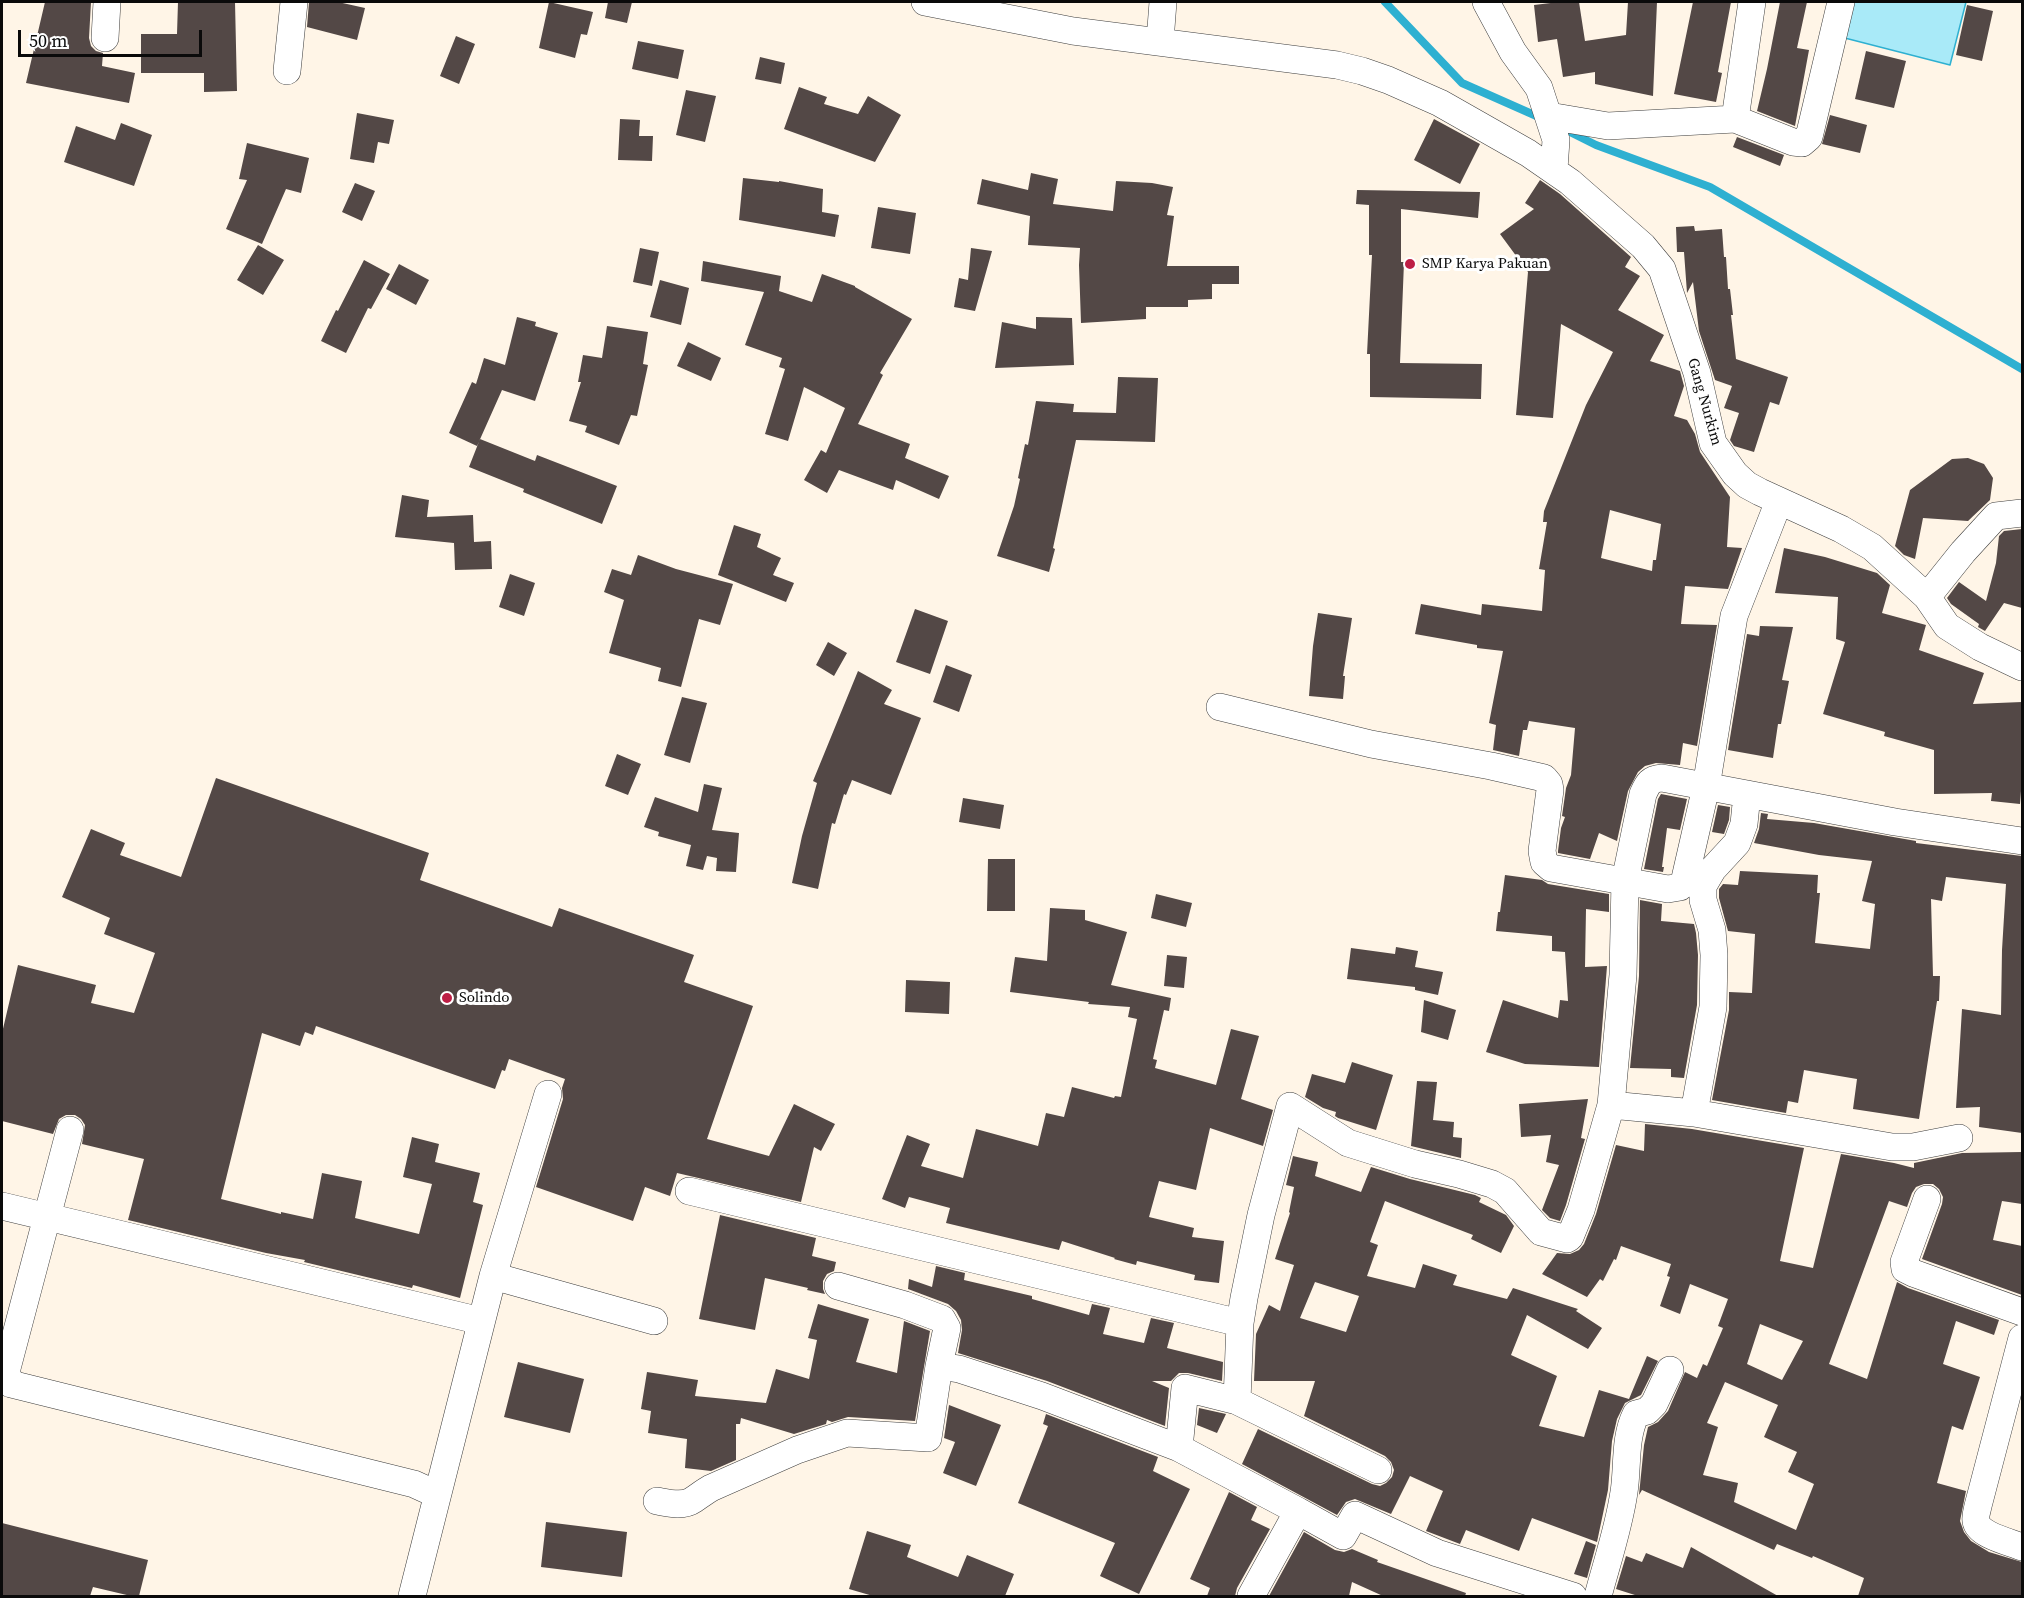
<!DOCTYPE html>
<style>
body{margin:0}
#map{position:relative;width:2024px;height:1598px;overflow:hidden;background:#fff5e7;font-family:"Source Serif 4",serif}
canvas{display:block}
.frame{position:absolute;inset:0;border:3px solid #0a0a0a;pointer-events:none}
.scale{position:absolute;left:18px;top:30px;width:184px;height:27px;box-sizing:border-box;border:3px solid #0a0a0a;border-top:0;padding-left:8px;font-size:18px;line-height:21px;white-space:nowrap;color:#0a0a0a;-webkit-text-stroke:4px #fff;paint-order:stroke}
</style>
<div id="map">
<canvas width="2024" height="1598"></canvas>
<div class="frame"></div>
<div class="scale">50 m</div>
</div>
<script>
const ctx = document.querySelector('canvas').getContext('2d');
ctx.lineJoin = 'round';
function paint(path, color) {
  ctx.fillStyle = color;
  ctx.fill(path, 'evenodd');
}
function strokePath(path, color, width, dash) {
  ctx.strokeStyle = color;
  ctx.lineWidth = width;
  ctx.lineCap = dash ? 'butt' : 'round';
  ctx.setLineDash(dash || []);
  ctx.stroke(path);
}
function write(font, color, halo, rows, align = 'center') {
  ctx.font = font + ' "Source Serif 4",serif';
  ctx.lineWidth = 6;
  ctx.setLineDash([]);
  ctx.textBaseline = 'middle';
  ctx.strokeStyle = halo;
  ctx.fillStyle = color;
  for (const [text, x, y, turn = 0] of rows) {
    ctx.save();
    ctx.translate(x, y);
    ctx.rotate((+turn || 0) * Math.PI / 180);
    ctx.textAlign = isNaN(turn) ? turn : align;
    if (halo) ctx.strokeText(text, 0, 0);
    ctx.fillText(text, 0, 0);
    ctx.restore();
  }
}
const water = new Path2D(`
 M1846 2H1966L1950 65 1837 36Z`);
const stream = new Path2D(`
 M1385 2 1462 83 1541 118
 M1566 130 1596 145 1710 187 2022 369`);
const building = new Path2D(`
 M45 2H91L89 38 91 46 96 51 103 53 102 66 135 73 129 103 26 83Z
 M178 2H235L237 91 204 92V73H141V34H177Z
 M309 2H338L365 8 357 40 307 27Z
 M549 2 593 12 587 35 581 34 575 58 539 48Z
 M608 2H632L627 23 605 18Z
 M1559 2H1579L1585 41 1626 35 1628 2H1657L1653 96 1595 84V72L1563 77 1557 39 1538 42 1534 5Z
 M1693 2H1731L1718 72 1722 73 1716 102 1674 94Z
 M1780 2H1807L1797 48 1809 50 1795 126 1757 111 1767 69Z
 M1967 5 1993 11 1982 61 1956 55Z
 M456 36 475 44 459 84 440 76Z
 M638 41 684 50 678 79 632 69Z
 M1866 51 1906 61 1894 108 1855 99Z
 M760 57 785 63 781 84 755 79Z
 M799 87 827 97 824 104 858 114 868 96 901 115 875 162 784 129Z
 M686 90 716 96 705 142 676 135Z
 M357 113 394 120 389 144 378 142 374 163 350 159Z
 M1830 115 1867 125 1860 153 1822 144Z
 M620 119 640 120 639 136H653L652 161 618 160Z
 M1434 119 1480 144 1460 184 1414 160Z
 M121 123 152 135 134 186 64 162 76 126 115 140Z
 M1737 137 1784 155 1780 166 1733 147Z
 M247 143 309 158 301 193 286 189 262 244 226 229 247 180 239 179Z
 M1031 173 1058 179 1053 204 1113 211 1116 181 1152 183 1173 187 1167 215 1174 216 1167 266H1239V284H1212V299L1188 300V307H1146V319L1081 323 1079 265 1080 248 1028 245 1030 216 977 204 982 179 1028 190Z
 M743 178 779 182V181L823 189 822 212 839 215 835 237 739 220Z
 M1540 180 1560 194 1631 257 1625 267 1640 276 1618 310 1664 335 1650 361 1680 371 1684 386 1674 416 1687 420 1695 434 1700 452 1730 497 1727 547 1742 548 1728 589 1685 586 1681 624 1717 625 1697 746 1683 743 1680 765 1656 763 1645 766 1638 772 1628 791 1617 841 1599 833 1590 859 1558 853V851L1561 828 1565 817 1562 816 1566 788 1571 775 1575 728 1529 721 1527 730H1523L1519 756 1493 750 1496 725 1489 723 1503 651 1477 648V645L1415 634 1421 604 1481 615 1482 604 1542 611 1545 570 1539 569 1547 522H1543L1544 511 1586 405 1613 352 1561 324 1553 418 1516 415 1528 272 1500 234 1534 209 1525 203ZM1610 510 1661 524 1656 560H1653L1652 571 1601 558Z
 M355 183 375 191 362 221 342 212Z
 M1357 190 1480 192 1478 218 1401 209V262H1404L1400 363 1482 364 1481 399 1370 397V354H1367L1372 255H1369V205L1356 204Z
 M878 207 916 213 910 254 871 248Z
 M1694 226 1695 231 1722 229 1724 257H1726L1728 289H1730L1733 315H1731L1736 359 1788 377 1779 405 1770 402 1754 452 1734 446 1730 440 1739 413 1724 408 1732 386 1715 380 1699 331 1693 282 1687 293 1684 252H1677L1676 227Z
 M258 245 284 260 263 295 237 280Z
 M640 248 659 252 652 286 633 282Z
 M971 248 992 251 975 311 954 307 959 278 968 280Z
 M364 260 390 274 371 309 368 308 346 353 321 341 336 310 338 311Z
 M703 261 781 276 779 291 812 302 822 274 855 286V287L912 319 880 373 883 375 858 424 910 444 905 458 949 476 939 499 896 480 893 490 839 470 827 493 804 480 821 450 826 453 845 408 804 387 788 441 765 434 785 369 779 367 782 358 745 345 764 292 701 281Z
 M399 264 429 280 416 305 386 289Z
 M660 280 689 288 681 325 650 317Z
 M517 317 536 322 535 326 558 333 535 401 502 390 477 446 449 433 472 382 476 384 484 358 505 365Z
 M1036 317 1072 318 1074 365 995 368 1002 322 1036 329Z
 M607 326 648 332 643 364 648 365 637 416 631 415 619 445 585 432 587 426 569 421 581 382H578L583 355 602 358Z
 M688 342 721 358 711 381 677 366Z
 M1118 377 1158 378 1155 442 1076 440 1053 548 1055 549 1049 572 997 556 1014 506 1020 479 1018 478 1025 444 1028 445 1036 401 1074 404 1073 412 1116 413Z
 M480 439 535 461 537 455 617 486 602 524 523 492 524 489 469 467Z
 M1968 458 1984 464 1993 478 1990 500 1968 521 1923 518 1915 559 1904 555 1895 546 1910 490 1952 459Z
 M402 495 429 500 427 517 473 515 474 542 491 541 492 569 455 570 454 543 395 537Z
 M734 525 761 534 757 547 781 558 773 575 794 583 786 602 718 575Z
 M2022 529V608L2004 603 1985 631 1978 627 1979 624 1951 604 1947 598 1959 582 1986 601 1996 563 1999 536 2004 531Z
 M1784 548 1825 557 1877 573 1890 585 1882 613 1926 625 1919 650 1984 673 1973 704 2022 702V778L2020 804 1991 801 1992 793 1934 794V750L1884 736 1885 732 1823 714 1845 642 1836 639 1838 597 1775 593Z
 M638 555 676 569 733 584 720 625 699 619 681 687 658 681 661 668 609 653 624 600 604 592 612 569 631 575Z
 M510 574 535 583 524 616 499 607Z
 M915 609 948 621 930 674 896 662Z
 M1318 613 1352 618 1343 676H1345L1343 699 1309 696 1313 646Z
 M1760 626 1793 627 1782 680 1789 681 1781 724H1778L1773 758 1728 750 1747 634 1759 636Z
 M828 642 847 653 834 676 816 665Z
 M946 665 972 675 959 712 933 702Z
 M858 671 892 690 884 704 921 718 891 795 852 780 846 795 844 794 835 824 832 823 818 889 792 883 802 836 817 783 813 781Z
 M682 697 707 703 690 763 664 755Z
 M617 754 641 764 628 795 605 786Z
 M216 778 429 853 420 880 552 927 559 908 694 955 684 982 753 1006 707 1139 769 1156 794 1104 835 1124 821 1151 814 1147 801 1202 677 1173 670 1196 645 1187 633 1221 536 1187 563 1099 562 1088 565 1079 509 1059 505 1071 502 1070 495 1089 316 1026 313 1035 305 1032 300 1046 262 1033 221 1199 281 1214V1212L313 1219 322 1173 362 1181 355 1218 419 1234 432 1184 403 1177 412 1137 439 1144 435 1162 480 1173 473 1202 483 1205 460 1298 413 1285 412 1288 304 1262 305 1260 266 1253 128 1220 144 1159 82 1144 85 1125 81 1119 75 1115H66L59 1119 53 1134 2 1121V1033L18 965 96 985 91 1003 134 1013 155 953 104 934 110 918 62 897 91 829 125 843 120 855 181 877Z
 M704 784 722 788 712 830 739 833 736 872 716 871 717 858 707 856 703 870 686 866 691 845 658 836 659 832 644 827 655 797 698 812Z
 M1661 794 1687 799 1680 830 1667 828 1662 867H1664L1663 872 1644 869 1658 799Z
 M963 798 1004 805 1000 829 959 822Z
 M1718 805 1730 807 1729 820 1724 834 1712 832Z
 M1761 813 1768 814 1767 819 1814 823 1916 841V843L2022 856V1133L1979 1127 1980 1107 1956 1108 1962 1009 2001 1015 2002 950 2006 884 1946 877 1942 901 1931 899 1933 976H1940L1939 1001H1937L1919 1119 1853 1109 1857 1079 1804 1070 1798 1103 1788 1101 1786 1113 1712 1100 1729 1010V992L1752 993 1755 934 1728 931 1719 898V889L1723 884 1738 885 1740 871 1818 875 1817 893H1820L1815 943 1870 949 1875 904 1862 901 1872 861 1819 855 1754 843 1759 829Z
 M988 859H1015V911H987Z
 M1505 875 1542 880 1548 884 1609 894V912L1586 909 1585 967 1607 966 1599 1067 1525 1064 1486 1052 1503 1000 1558 1018 1560 1000 1568 1001 1565 952 1552 951V936L1496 931 1498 912H1500Z
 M1156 894 1192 903 1186 927 1151 918Z
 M1640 900 1662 904 1661 921 1694 924 1696 933 1698 955 1697 1005 1684 1078 1671 1077V1069L1630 1068 1639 976Z
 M1050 908 1085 910V920L1127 932 1111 985 1171 998 1169 1011 1164 1010 1153 1059 1157 1060 1155 1068 1216 1085 1231 1029 1259 1036 1241 1099 1273 1110 1263 1146 1210 1128 1196 1190 1159 1181 1149 1217 1194 1228 1192 1237 1224 1241 1219 1283 1194 1280 1195 1275 1137 1261 1136 1265 1114 1259 1115 1258 1062 1241 1059 1250 971 1229 946 1223 950 1208 909 1197 905 1208 882 1199 907 1135 930 1144 921 1166 963 1178 976 1129 1038 1146 1046 1113 1064 1117 1072 1087 1114 1098 1115 1096 1121 1097 1137 1019 1128 1017 1130 1007 1088 1004 1089 1002 1010 992 1015 957 1047 961Z
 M1396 947 1418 951 1415 967 1443 972 1438 995 1415 990V987L1347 979 1351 948 1395 954Z
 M1167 955 1187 957 1184 988 1164 986Z
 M906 980 950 982 949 1014 905 1012Z
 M1424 1000 1456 1010 1448 1040 1421 1032Z
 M1352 1062 1393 1075 1376 1130 1338 1118 1335 1116 1336 1112 1323 1108 1305 1097 1312 1074 1345 1083Z
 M1417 1081 1437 1082 1433 1120 1454 1122 1453 1137 1462 1138 1461 1158 1411 1146Z
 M1588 1099 1581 1138 1585 1139 1566 1205 1560 1221 1550 1218 1542 1210 1559 1165 1546 1162 1551 1135 1521 1137 1519 1104Z
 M1645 1124 1692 1129 1804 1148 1780 1261 1813 1268 1841 1154 1894 1163 1914 1168V1163L1962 1153 2022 1152V1204L2002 1201 1993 1240 2022 1246V1295L1922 1259 1942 1204 1943 1197 1939 1189 1933 1184H1924L1916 1187 1912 1193 1907 1207 1889 1201 1829 1364 1867 1379 1897 1282 1908 1288 1999 1320 1994 1335 1956 1321 1943 1364 1980 1377 1963 1430 1952 1426 1937 1483 1966 1491 1960 1521 1964 1532 1971 1541 1989 1552 2022 1562V1596H1858L1864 1578 1813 1556 1812 1558 1777 1544 1774 1550 1642 1490 1639 1495 1644 1445 1648 1427 1658 1422 1668 1411 1685 1372 1697 1378 1703 1364 1707 1366 1723 1328 1718 1326 1728 1299 1690 1284 1680 1314 1660 1306 1670 1277 1667 1276 1671 1264 1621 1246 1616 1260 1614 1259 1603 1281 1600 1279 1587 1297 1542 1274 1557 1253 1570 1254 1579 1250 1584 1244 1596 1214 1616 1145 1644 1151ZM1760 1324 1803 1341 1782 1380 1747 1364ZM1725 1382 1778 1405 1764 1437 1797 1452 1788 1472 1814 1484 1796 1530 1734 1502 1738 1483 1703 1475 1718 1427 1707 1423Z
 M1293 1156 1318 1162 1315 1176 1361 1192 1371 1167 1410 1179 1475 1195 1481 1198 1479 1202 1506 1215 1514 1226 1501 1253 1471 1239 1473 1235 1385 1201 1370 1242 1378 1245 1367 1276 1415 1288 1423 1264 1457 1275 1453 1285 1507 1299 1513 1288 1578 1309 1576 1311 1602 1328 1588 1349 1527 1315 1511 1355 1557 1376 1539 1426 1584 1437 1599 1390 1629 1399 1647 1356 1658 1361 1641 1395 1625 1403 1617 1419 1612 1441 1608 1490 1597 1542 1532 1518 1519 1551 1466 1530 1460 1544 1426 1531 1443 1491 1410 1476 1391 1514 1355 1499 1346 1502 1337 1515 1242 1464 1258 1429 1372 1484 1380 1486 1386 1483 1392 1477 1394 1470 1391 1462 1385 1456 1304 1416 1315 1381H1254L1256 1334 1269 1305 1280 1311 1294 1265 1275 1259 1290 1213 1289 1212 1294 1187 1286 1185ZM1315 1282 1359 1296 1346 1332 1300 1318Z
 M720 1215 816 1238 812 1256 836 1262 834 1271 827 1274 823 1281V1289L825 1294 807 1290 808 1288 765 1278 755 1330 699 1319Z
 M936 1266 965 1273 964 1280 1032 1296V1299L1089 1315 1092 1304 1110 1308 1103 1334 1144 1343 1151 1318 1174 1323 1167 1348 1223 1362 1222 1381 1188 1373H1179L1171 1381H1152L1169 1388 1165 1426 1047 1381 958 1353 962 1330 961 1320 956 1311 948 1304 908 1289 909 1279 932 1287Z
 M818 1304 869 1319 856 1362 897 1373 904 1321 930 1331 915 1421 848 1417 832 1422 827 1420 826 1424 794 1434 741 1418 740 1424H736V1460L711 1471 685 1468 687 1439 648 1433 651 1411 641 1409 647 1372 698 1380 695 1396 766 1403 776 1369 809 1379 817 1340 808 1338Z
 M518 1362 584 1379 570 1433 504 1417Z
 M949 1405 1001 1425 976 1486 943 1473 955 1442 944 1438Z
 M1199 1408 1226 1414 1217 1433 1197 1425Z
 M1046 1414 1158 1457 1153 1471 1190 1489 1139 1594 1100 1576 1115 1543 1018 1503 1048 1426 1043 1424Z
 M1229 1492 1257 1507 1251 1520 1270 1529 1237 1588 1235 1596H1207L1210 1588 1190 1579Z
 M546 1522 627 1532 622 1577 541 1567Z
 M2 1523 148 1560 139 1596H131L93 1587 90 1596H2Z
 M867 1531 911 1545 907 1557 958 1577 967 1555 1014 1574 1005 1596H873L849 1589Z
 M1304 1532 1335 1550 1344 1552 1352 1549 1378 1560 1377 1562 1466 1593 1465 1596H1383L1352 1582 1349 1596H1269Z
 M1586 1541 1596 1545 1587 1578 1574 1574Z
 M1691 1547 1778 1596H1638L1616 1589 1626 1556 1642 1562 1646 1553 1683 1568Z`);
const minor = new Path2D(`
 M925 2 1073 31 1337 65 1362 71 1388 80 1440 103 1528 153 1570 182 1643 246 1662 269 1697 373 1713 443 1735 474 1747 485 1760 492 1841 529 1872 547 1927 597 1947 626 1980 647 2022 667
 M1486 2 1513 52 1539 88 1556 140 1554 169
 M105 38 107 2
 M1160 41 1163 2
 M287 71 294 2
 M1549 116 1608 126 1735 119 1793 142 1802 143 1809 137 1841 2
 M1735 119 1752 2
 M1927 597 1963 552 1996 516 2022 513
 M1220 707 1371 744 1491 766 1544 778 1549 784 1550 790 1542 851 1544 862 1551 868 1668 889 1680 887 1684 883 1706 787 1734 616 1779 501
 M1611 1105 1694 1113 1892 1147H1913L1959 1138
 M1694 1113 1713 1007 1714 955 1712 930 1703 900V886L1713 869 1737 843 1744 824 1747 794
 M70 1130 6 1372 11 1384 414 1484 436 1494
 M689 1191 1240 1323
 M1927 1199 1904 1262 1905 1269 1913 1273 2022 1312
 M2 1206 481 1321
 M493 1276 654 1321
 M838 1286 905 1305 942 1319 947 1328 939 1366
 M2022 1338 1978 1506C1977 1511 1975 1516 1976 1521 1978 1535 2010 1542 2022 1547
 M1237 1401 1240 1323 1244 1298 1261 1215 1290 1106 1348 1143 1415 1164 1459 1174 1492 1184 1505 1191 1541 1232 1567 1239 1570 1237 1581 1210 1611 1105 1623 975 1625 881 1643 794C1648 783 1650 779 1662 778L1895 822 2022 841
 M1179 1448 1185 1388 1237 1401 1378 1470
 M657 1501C668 1503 683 1507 693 1500 699 1496 704 1492 711 1488L797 1450 847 1433 928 1438 939 1366 959 1369 1042 1396 1179 1448 1298 1511
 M412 1596 493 1276 548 1094
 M1251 1596 1298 1511 1343 1536 1355 1515 1437 1553 1573 1596
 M1598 1596C1607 1562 1619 1527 1624 1492 1628 1467 1624 1438 1636 1414L1647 1411 1654 1404 1670 1370`);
const markers = [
 [1410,264,6,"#bd1e45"],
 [447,998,6,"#bd1e45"]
];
const poiNames = [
 ["SMP Karya Pakuan",1422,264],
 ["Solindo",459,998]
];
const streetNames = [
 ["Gang Nurkim",1704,402,74]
];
paint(water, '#a9eaf8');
strokePath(water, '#2eb0d1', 1.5);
strokePath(stream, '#2eb0d1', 8);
paint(building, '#534846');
strokePath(minor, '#3d3d3d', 28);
strokePath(minor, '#fff', 27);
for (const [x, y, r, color] of markers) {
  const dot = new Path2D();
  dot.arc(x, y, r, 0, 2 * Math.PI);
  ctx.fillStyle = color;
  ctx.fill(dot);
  strokePath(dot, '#fff', 2);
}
write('15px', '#0a0a0a', '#fff', poiNames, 'left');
write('15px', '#0a0a0a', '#fff', streetNames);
</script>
